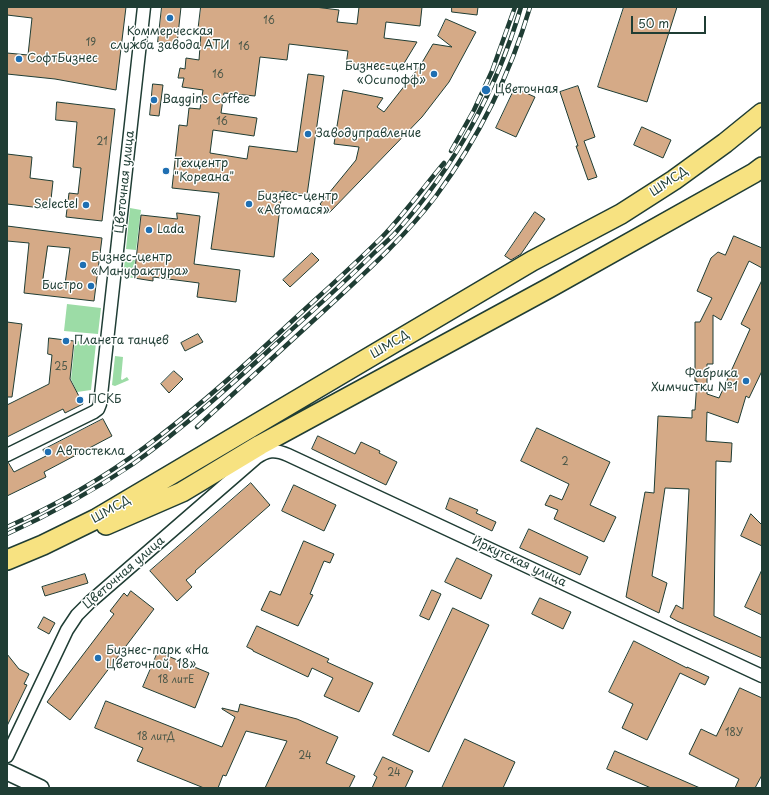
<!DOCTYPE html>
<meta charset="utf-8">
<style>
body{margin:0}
#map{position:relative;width:769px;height:795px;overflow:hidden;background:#fff;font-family:"Playpen Sans",sans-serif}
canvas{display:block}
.frame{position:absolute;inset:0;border:8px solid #1f3d34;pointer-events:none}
.scale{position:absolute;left:631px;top:16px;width:75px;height:18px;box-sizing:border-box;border:2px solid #1f3d34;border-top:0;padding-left:5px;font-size:12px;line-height:14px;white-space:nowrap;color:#1f3d34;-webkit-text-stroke:3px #fff;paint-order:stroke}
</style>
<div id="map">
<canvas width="769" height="795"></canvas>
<div class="frame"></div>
<div class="scale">50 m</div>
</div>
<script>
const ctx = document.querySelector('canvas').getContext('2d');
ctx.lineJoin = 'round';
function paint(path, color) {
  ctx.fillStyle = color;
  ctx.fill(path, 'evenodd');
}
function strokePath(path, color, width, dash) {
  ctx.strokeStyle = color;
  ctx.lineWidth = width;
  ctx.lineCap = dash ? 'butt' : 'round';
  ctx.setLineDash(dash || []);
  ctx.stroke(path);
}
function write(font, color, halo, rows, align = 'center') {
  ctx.font = font + ' "Playpen Sans",sans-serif';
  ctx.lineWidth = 3;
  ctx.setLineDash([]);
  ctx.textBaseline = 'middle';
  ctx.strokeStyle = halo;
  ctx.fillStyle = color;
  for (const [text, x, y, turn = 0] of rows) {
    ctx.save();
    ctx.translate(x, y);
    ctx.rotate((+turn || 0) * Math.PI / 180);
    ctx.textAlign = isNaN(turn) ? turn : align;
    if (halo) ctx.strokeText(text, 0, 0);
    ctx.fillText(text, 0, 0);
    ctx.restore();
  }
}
const green = new Path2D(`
 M130 208 141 210 136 250 126 249Z
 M125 259 135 260 133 278 123 277Z
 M67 304 101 308 98 334 64 331Z
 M75 341 96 343 91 390 77 392 71 379Z
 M115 356 123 357 121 379 122 380 127 377 129 380 115 386 112 385Z`);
const building = new Path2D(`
 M7 7H126L116 90 55 79 7 74V53L28 55 32 18 7 15Z
 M162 7H181L177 44 158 42Z
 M201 7H315L339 10 337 22 357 24 359 7H422L420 26 386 22 384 38 417 42 400 70 346 65 348 51 289 44 287 60 260 57 255 96 224 93 221 113 257 118 254 136 213 130 210 153 247 159 249 146 297 152 308 74 324 76 307 195 282 191 274 257 211 249 219 193 172 188 179 125 187 126 189 108 200 109 203 90 182 87 184 78H178L180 68 185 69 186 58 199 60 201 33 198 32Z
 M452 7H478L477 15 452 12Z
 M624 7H677L647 102 598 87Z
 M446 19 476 32 449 82 422 117 329 213 320 204 356 160 359 147 334 144 343 90 383 98 377 107 384 112 420 66 433 44 452 47 438 36Z
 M153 84 163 85 159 116 150 115Z
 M578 86 595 137 584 141 597 177 588 180 576 146H578L560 92Z
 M515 88 535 97 516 137 496 128Z
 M57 102 115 109 102 221 66 217 69 193 78 194 81 168 73 167 77 122 56 120Z
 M642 127 671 140 663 158 634 145Z
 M7 154 32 157 30 178 53 181 50 209 7 204Z
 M535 212 545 219 521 254 511 260 505 256Z
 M177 213 200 216 194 264 240 270 236 302 197 297 199 283 153 277V281L134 278 141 215 177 219Z
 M7 226 102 238 94 301 24 293 29 243 7 241ZM48 246 70 248 65 284 43 281Z
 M734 236 762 248V268L749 261 721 320 713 315V364H707V394L719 398 750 329 741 324 762 280V371L749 398 746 396 738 423 707 412 706 441 732 443 731 462 716 461 714 616 762 638V658L677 621 670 617 676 605 683 609 689 489 665 488 652 576 667 583 659 613 626 597 645 492 654 493 658 416 692 418V410H695L697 381H695V322H700L712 298 697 291 711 258 718 252 725 255Z
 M312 253 319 260 290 287 283 280Z
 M7 322 22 324 12 397H7Z
 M198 334 203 342 185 351 181 343Z
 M49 338 74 341 70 379 83 404 65 413 63 409 7 437V405L49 384 52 355 48 354Z
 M174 371 183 379 169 393 161 384Z
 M103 419 112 436 44 472 46 477 7 496V462H8L14 472 46 456 43 450Z
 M537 428 610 462 590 505 616 517 604 542 554 519 558 510 545 505 550 495 562 500 569 484 521 461Z
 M318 436 355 454 361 442 380 451 379 453 397 462 386 485 312 449Z
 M251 483 270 505 195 571 196 572 186 580 192 587 177 601 150 571Z
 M294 485 336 505 324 531 282 511Z
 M450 498 478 510 476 513 496 522 492 531 446 509Z
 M751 514 762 525V546L741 536Z
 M529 529 588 557 580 575 520 548Z
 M304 541 334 554 330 563 324 561 310 594 313 595 298 626 261 610 270 591 280 595Z
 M457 558 492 575 481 599 445 582Z
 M762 570V615L745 607Z
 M85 574 88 583 45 596 42 587Z
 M432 590 441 594 429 620 420 616Z
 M131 591 154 609 70 720 47 702 114 614 110 611 124 593 127 596Z
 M540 598 571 612 563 629 532 614Z
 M453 608 489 625 429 752 393 735Z
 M44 617 55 623 49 634 38 628Z
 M257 626 329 659 327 662 373 683 359 712 324 696 333 678 312 668 308 677 253 651V650L247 647Z
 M634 641 687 668V667L709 677 705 685 680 673 647 740 622 728 633 704 609 692Z
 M158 652 209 673 195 708 143 687Z
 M7 654 19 669 29 674 24 684 27 685 7 726Z
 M740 688 762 698V775L755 788H735L739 779 689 754 701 729 716 736Z
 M106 701 222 747 235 717 222 709V708L238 712 240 704 297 719 338 737 326 763 355 776 349 788H265L287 741 246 731 226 776 223 775 218 788H204L137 761 143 748 95 728Z
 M465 739 515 762 503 788H442Z
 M615 751 700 788H651L607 769Z
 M383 757 413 771 405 788H372L377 777 374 775Z`);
const minor = new Path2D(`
 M7 455 94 412 98 409 100 404 144 7
 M7 756 67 630 77 615 90 602 256 458C267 450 275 449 288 455L762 676`);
const tertiary = new Path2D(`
 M7 772 41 788`);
const primary = new Path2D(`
 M106 525 182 492 260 445 549 288 754 173 762 167
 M7 560 43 545 96 519 532 261 621 214 674 180 725 143 762 113`);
const rail = new Path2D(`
 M451 151 474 110 492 71 515 7
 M197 427C240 388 283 348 326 309 365 273 404 238 436 196 478 139 510 75 530 7
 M7 527C56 505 102 479 145 447 191 413 234 375 276 336 311 303 348 271 382 237 404 214 423 188 444 163
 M7 534C51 514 93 491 133 464 185 427 231 385 278 342 311 312 344 283 375 252 383 245 391 238 397 231 455 167 497 89 521 7`);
const markers = [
 [170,18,4,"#1f6fb2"],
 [19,59,4,"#1f6fb2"],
 [434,74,4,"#1f6fb2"],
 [486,90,5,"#1f6fb2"],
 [154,100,4,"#1f6fb2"],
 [308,134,4,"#1f6fb2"],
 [166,171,4,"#1f6fb2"],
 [249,204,4,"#1f6fb2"],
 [86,205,4,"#1f6fb2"],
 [149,230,4,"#1f6fb2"],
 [83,265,4,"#1f6fb2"],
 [91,286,4,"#1f6fb2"],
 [66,341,4,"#1f6fb2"],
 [746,381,4,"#1f6fb2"],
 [80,400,4,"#1f6fb2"],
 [48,452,4,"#1f6fb2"],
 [98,658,4,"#1f6fb2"]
];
const numberNames = [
 ["16",269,21],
 ["19",91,43],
 ["16",244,47],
 ["16",218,75],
 ["16",222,122],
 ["21",102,142],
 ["25",61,367],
 ["2",565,462],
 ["18 литЕ",176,680],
 ["18У",734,733],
 ["18 литД",156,737],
 ["24",305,756],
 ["24",394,773]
];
const poiNames = [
 ["Коммерческая",170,32,"center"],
 ["служба завода АТИ",170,46,"center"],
 ["СофтБизнес",27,59],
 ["Бизнес-центр",426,67,"right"],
 ["«Осипофф»",426,81,"right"],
 ["Цветочная",495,90],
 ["Baggins Coffee",162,100],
 ["Заводуправление",316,134],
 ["Техцентр",174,164],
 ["\"Кореана\"",174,178],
 ["Бизнес-центр",257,197],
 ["«Автомася»",257,211],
 ["Selectel",78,205,"right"],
 ["Lada",157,230],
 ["Бизнес-центр",91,258],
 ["«Мануфактура»",91,272],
 ["Бистро",83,286,"right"],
 ["Планета танцев",74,341],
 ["Фабрика",738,374,"right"],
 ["Химчистки №1",738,388,"right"],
 ["ПСКБ",88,400],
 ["Автостекла",56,452],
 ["Бизнес-парк «На",106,651],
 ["Цветочной, 18»",106,665]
];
const streetNames = [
 ["Цветочная улица",125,182,-84],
 ["ШМСД",669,182,-34],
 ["ШМСД",390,345,-31],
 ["ШМСД",111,510,-30],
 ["Иркутская улица",519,562,25],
 ["Цветочная улица",124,573,-41]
];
paint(green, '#9cdca6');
paint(building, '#d5aa87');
strokePath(building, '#1f3d34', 1);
strokePath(minor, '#1f3d34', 15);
strokePath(tertiary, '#1f3d34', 18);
strokePath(primary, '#1f3d34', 22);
strokePath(minor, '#fff', 12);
strokePath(tertiary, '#fff', 15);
strokePath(primary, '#f7e281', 19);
strokePath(rail, '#1f3d34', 4.5);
strokePath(rail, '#fff', 3, [9]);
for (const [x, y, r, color] of markers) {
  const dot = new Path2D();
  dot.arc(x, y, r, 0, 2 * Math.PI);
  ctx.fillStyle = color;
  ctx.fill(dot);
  strokePath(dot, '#fff', 1.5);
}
write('10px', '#4c5849', null, numberNames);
write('12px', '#1f3d34', '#fff', poiNames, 'left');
write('12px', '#1f3d34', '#fff', streetNames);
</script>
